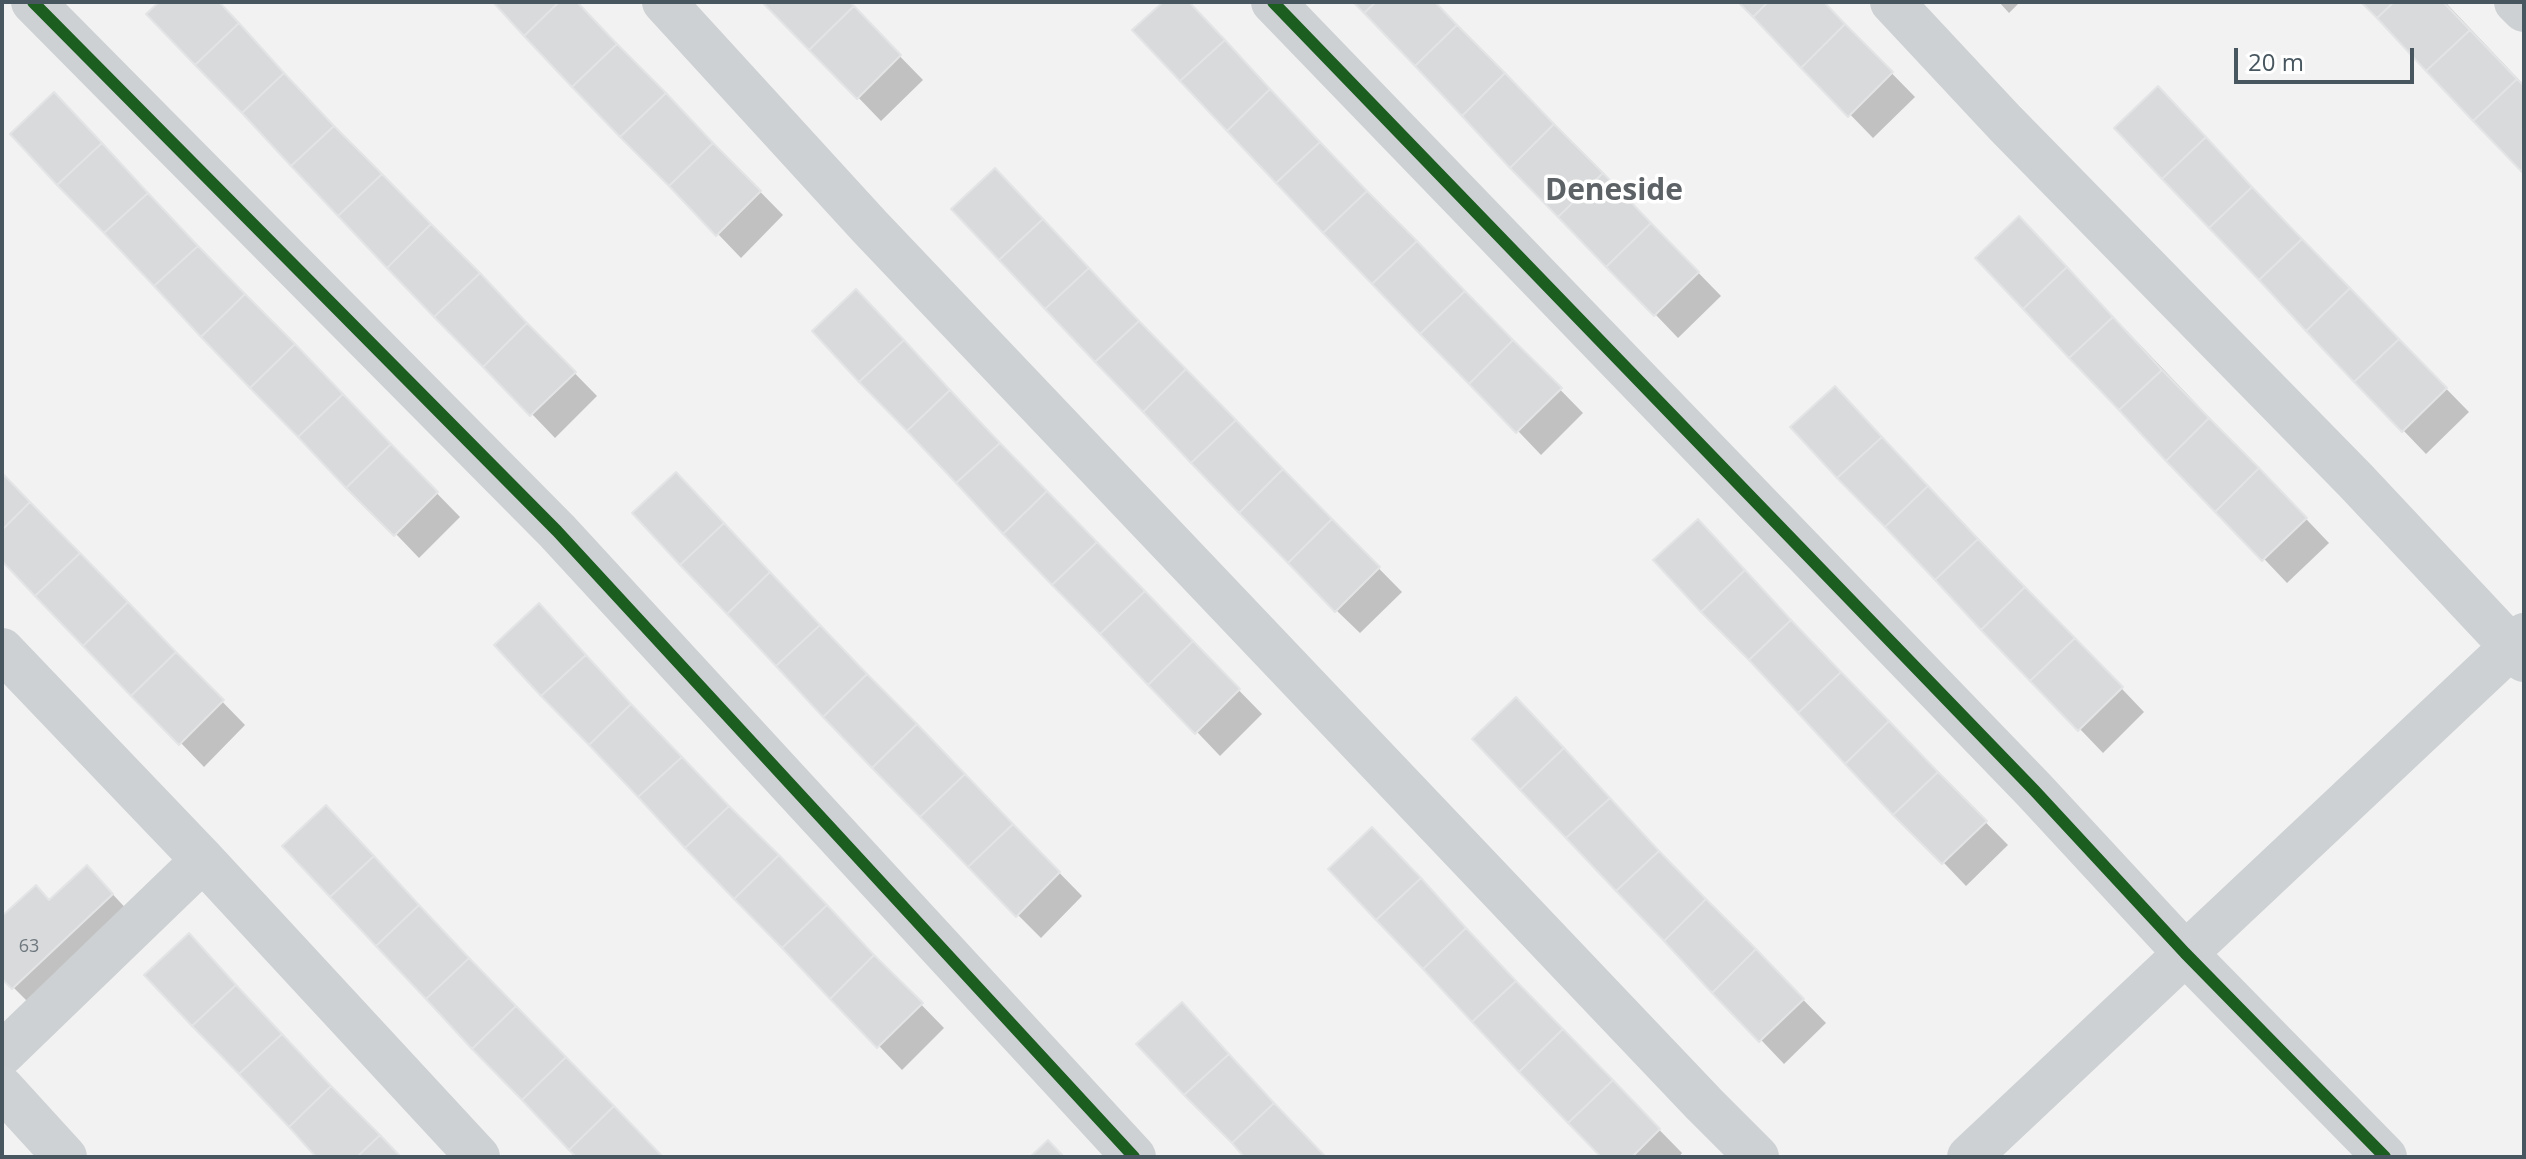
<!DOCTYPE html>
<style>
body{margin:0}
#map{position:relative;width:2526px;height:1159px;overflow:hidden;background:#f2f2f2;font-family:"Open Sans",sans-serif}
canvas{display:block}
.frame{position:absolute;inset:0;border:4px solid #48565f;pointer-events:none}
.scale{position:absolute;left:2234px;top:48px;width:180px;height:36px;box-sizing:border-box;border:4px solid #48565f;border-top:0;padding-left:10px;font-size:24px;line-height:28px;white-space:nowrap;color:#48565f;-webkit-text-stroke:6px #fff;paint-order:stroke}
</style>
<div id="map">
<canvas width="2526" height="1159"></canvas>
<div class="frame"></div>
<div class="scale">20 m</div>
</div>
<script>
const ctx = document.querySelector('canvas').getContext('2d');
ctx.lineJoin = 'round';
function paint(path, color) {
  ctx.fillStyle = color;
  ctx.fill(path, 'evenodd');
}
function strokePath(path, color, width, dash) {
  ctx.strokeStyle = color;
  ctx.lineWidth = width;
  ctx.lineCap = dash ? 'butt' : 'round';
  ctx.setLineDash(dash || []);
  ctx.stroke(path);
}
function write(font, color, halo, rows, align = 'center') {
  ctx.font = font + ' "Open Sans",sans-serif';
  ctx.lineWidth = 7;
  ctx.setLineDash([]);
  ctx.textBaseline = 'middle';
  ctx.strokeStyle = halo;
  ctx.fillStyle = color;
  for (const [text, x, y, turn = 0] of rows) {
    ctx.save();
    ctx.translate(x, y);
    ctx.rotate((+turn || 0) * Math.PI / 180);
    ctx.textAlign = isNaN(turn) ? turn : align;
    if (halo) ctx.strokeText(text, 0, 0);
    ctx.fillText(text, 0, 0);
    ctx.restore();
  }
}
const shadow = new Path2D(`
 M162 2H217L357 151 597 396 555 438 149 14Z
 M496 2H574L783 215 741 258Z
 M766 2H847L923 80 881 121Z
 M1165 2H1187L1343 168 1583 413 1541 455 1135 30Z
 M1357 2H1435L1721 296 1678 338Z
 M1741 2H1822L1915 97 1873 138Z
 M1999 2H2020L2009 13Z
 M2364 2H2445L2524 85V171Z
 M13 134 221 272 460 517 419 558Z
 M2042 242 2329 543 2287 583 1978 258Z
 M2325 265 2469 412 2426 454 2403 430Z
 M815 331 1022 468 1262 714 1220 756Z
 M1162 348 1402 592 1360 633 1336 610Z
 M1858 412 2144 712 2103 753 2080 729Z
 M2 475 245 725 204 767 2 556Z
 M1721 544 1864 699 2008 845 1966 886 1656 561Z
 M497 645 655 731 944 1028 902 1070Z
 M843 651 1082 896 1041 938 1018 915Z
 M1475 739 1682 876 1826 1023 1784 1064Z
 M87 867 135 918 37 1011 2 976V919L50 902Z
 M1539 1007 1682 1153 1679 1157H1604Z`);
const building = new Path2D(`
 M159 2H219L239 23 195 65 146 14Z
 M493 2H559L524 36Z
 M559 2H577L617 44 572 87 524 36Z
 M762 2H849L854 6 809 50Z
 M1163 2H1189L1225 40 1180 81 1132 30Z
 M1353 2H1376L1364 13Z
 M1376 2H1435L1457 25 1415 66 1364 13Z
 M1738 2H1768L1753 17Z
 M1768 2H1824L1845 24 1801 68 1753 17Z
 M2361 2H2394L2377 18Z
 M2394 2H2443L2470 30 2426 71 2377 18Z
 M854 6 901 55 857 99 809 50Z
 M239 23 284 73 242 113 195 65Z
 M1845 24 1893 72 1848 117 1801 68Z
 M1457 25 1505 73 1462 116 1415 66Z
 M2470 30 2517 79 2473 121 2426 71Z
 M1225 40 1270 89 1227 131 1180 81Z
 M617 44 666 93 620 137 572 87Z
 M284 73 334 126 291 166 242 113Z
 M1505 73 1554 124 1510 168 1462 116Z
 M2517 79 2524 86 2522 172 2473 121Z
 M2158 86 2206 137 2162 179 2114 128Z
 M1270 89 1320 142 1276 183 1227 131Z
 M54 92 102 143 57 185 10 134Z
 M666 93 713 143 669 186 620 137Z
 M1554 124 1603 173 1558 217 1510 168Z
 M334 126 382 174 338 216 291 166Z
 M2206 137 2252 187 2209 228 2162 179Z
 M1320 142 1367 191 1323 233 1276 183Z
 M102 143 148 193 104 233 57 185Z
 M713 143 761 191 716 236 669 186Z
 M995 168 1043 219 999 260 951 209Z
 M1603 173 1651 223 1606 267 1558 217Z
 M382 174 431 224 387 268 338 216Z
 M2252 187 2302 239 2259 280 2209 228Z
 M1367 191 1417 241 1372 284 1323 233Z
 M148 193 198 246 154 286 104 233Z
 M2019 216 2067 267 2023 309 1975 258Z
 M1043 219 1089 268 1045 309 999 260Z
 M1651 223 1699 272 1654 316 1606 267Z
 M431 224 480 273 434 317 387 268Z
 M2302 239 2350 288 2306 331 2259 280Z
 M1417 241 1465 291 1420 334 1372 284Z
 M198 246 245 294 201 337 154 286Z
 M2067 267 2113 317 2069 358 2023 309Z
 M1089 268 1139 321 1095 362 1045 309Z
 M480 273 527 323 483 367 434 317Z
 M2350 288 2399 339 2354 382 2306 331Z
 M856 289 904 340 859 382 812 331Z
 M1465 291 1513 340 1469 384 1420 334Z
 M245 294 295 344 250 388 201 337Z
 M2113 317 2162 370 2119 410 2069 358Z
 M1139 321 1186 369 1143 412 1095 362Z
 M527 323 576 372 530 416 483 367Z
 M2399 339 2447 388 2402 432 2354 382Z
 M904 340 950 390 907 431 859 382Z
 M1513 340 1562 388 1516 433 1469 384Z
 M295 344 343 394 298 437 250 388Z
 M1186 369 1236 420 1191 463 1143 412Z
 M2162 370 2209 418 2166 461 2119 410Z
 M1835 386 1882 437 1837 478 1790 427Z
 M950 390 1000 443 956 483 907 431Z
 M343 394 391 444 346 488 298 437Z
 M2209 418 2259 468 2215 512 2166 461Z
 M1236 420 1283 469 1239 513 1191 463Z
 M1882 437 1928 486 1885 527 1837 478Z
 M1000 443 1047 491 1003 534 956 483Z
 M391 444 438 492 394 536 346 488Z
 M2259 468 2307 518 2262 561 2215 512Z
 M1283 469 1332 519 1288 563 1239 513Z
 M676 472 724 523 680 565 632 513Z
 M2 473 30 502 2 530Z
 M1928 486 1978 539 1935 580 1885 527Z
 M1047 491 1097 542 1052 585 1003 534Z
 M30 502 80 553 35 596 2 561V530Z
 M1332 519 1380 567 1335 612 1288 563Z
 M1698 519 1745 570 1701 612 1653 560Z
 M724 523 770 572 727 614 680 565Z
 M1978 539 2025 587 1981 630 1935 580Z
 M1097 542 1145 591 1100 634 1052 585Z
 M80 553 128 602 83 646 35 596Z
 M1745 570 1791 620 1749 660 1701 612Z
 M770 572 820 625 776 666 727 614Z
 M2025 587 2075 638 2030 681 1981 630Z
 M1145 591 1193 641 1148 685 1100 634Z
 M128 602 176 652 131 696 83 646Z
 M539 603 586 655 541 696 494 645Z
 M1791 620 1841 672 1798 713 1749 660Z
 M820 625 867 674 823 717 776 666Z
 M2075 638 2123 687 2078 731 2030 681Z
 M1193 641 1240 689 1195 734 1148 685Z
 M176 652 224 700 179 745 131 696Z
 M586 655 631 704 589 745 541 696Z
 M1841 672 1889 721 1845 764 1798 713Z
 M867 674 917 724 872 768 823 717Z
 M1516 697 1564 748 1520 790 1472 739Z
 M631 704 682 757 638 797 589 745Z
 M1889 721 1938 772 1893 815 1845 764Z
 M917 724 965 774 920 817 872 768Z
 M1564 748 1610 798 1566 838 1520 790Z
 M682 757 729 806 685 848 638 797Z
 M1938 772 1987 821 1942 864 1893 815Z
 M965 774 1013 824 968 867 920 817Z
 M1610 798 1659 851 1616 891 1566 838Z
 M326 805 374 856 330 897 282 846Z
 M729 806 779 855 734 899 685 848Z
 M1013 824 1060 872 1016 917 968 867Z
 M1372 827 1421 878 1376 920 1328 869Z
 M1659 851 1706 899 1664 941 1616 891Z
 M779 855 827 905 782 948 734 899Z
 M374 856 419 905 376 946 330 897Z
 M87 865 113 894 12 989 2 979V916L36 885 49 900Z
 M1421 878 1466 928 1423 969 1376 920Z
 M1706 899 1756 949 1712 993 1664 941Z
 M419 905 469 958 426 999 376 946Z
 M827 905 874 955 830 999 782 948Z
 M1466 928 1516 981 1472 1022 1423 969Z
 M189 933 236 985 192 1026 144 975Z
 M1756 949 1804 999 1759 1042 1712 993Z
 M874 955 923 1003 877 1048 830 999Z
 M469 958 516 1006 472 1049 426 999Z
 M1516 981 1563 1029 1519 1072 1472 1022Z
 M236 985 282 1034 239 1074 192 1026Z
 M1182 1002 1229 1054 1184 1095 1136 1044Z
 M516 1006 566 1057 522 1100 472 1049Z
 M1563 1029 1613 1080 1568 1123 1519 1072Z
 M282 1034 331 1086 289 1127 239 1074Z
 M1229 1054 1274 1103 1232 1143 1184 1095Z
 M566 1057 614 1106 569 1150 522 1100Z
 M1613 1080 1660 1129 1632 1157H1601L1568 1123Z
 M331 1086 380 1135 357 1157H316L289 1127Z
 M1274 1103 1324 1155 1322 1157H1244L1232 1143Z
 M614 1106 662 1156 661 1157H576L569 1150Z
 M380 1135 401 1157H357Z
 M1048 1140 1064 1157H1030Z`);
const street = new Path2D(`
 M33 2 557 531 1134 1157
 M664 2 870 227 1704 1104 1757 1157
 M1273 2 2034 790 2185 953 2385 1157
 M1892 2 2005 123 2356 481 2524 660
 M2516 2 2524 10
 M2 650 203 860 478 1157
 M2 1054 203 860
 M1969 1157 2524 635`);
const secondary = new Path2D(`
 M2 1088 65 1157`);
const cycleway = new Path2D(`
 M33 2 557 531 1134 1157
 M1273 2 2034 790 2185 953 2385 1157`);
const numberNames = [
 ["63",29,947]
];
const districtNames = [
 ["Deneside",1614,191]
];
paint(shadow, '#0003');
paint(building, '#d9dadb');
strokePath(building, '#e3e4e5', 2);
strokePath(street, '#cdd1d3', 44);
strokePath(secondary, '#ced2d4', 44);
strokePath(cycleway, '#1b5e20', 12);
write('18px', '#6e787f', null, numberNames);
write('bold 30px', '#5d6266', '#fff', districtNames);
</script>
